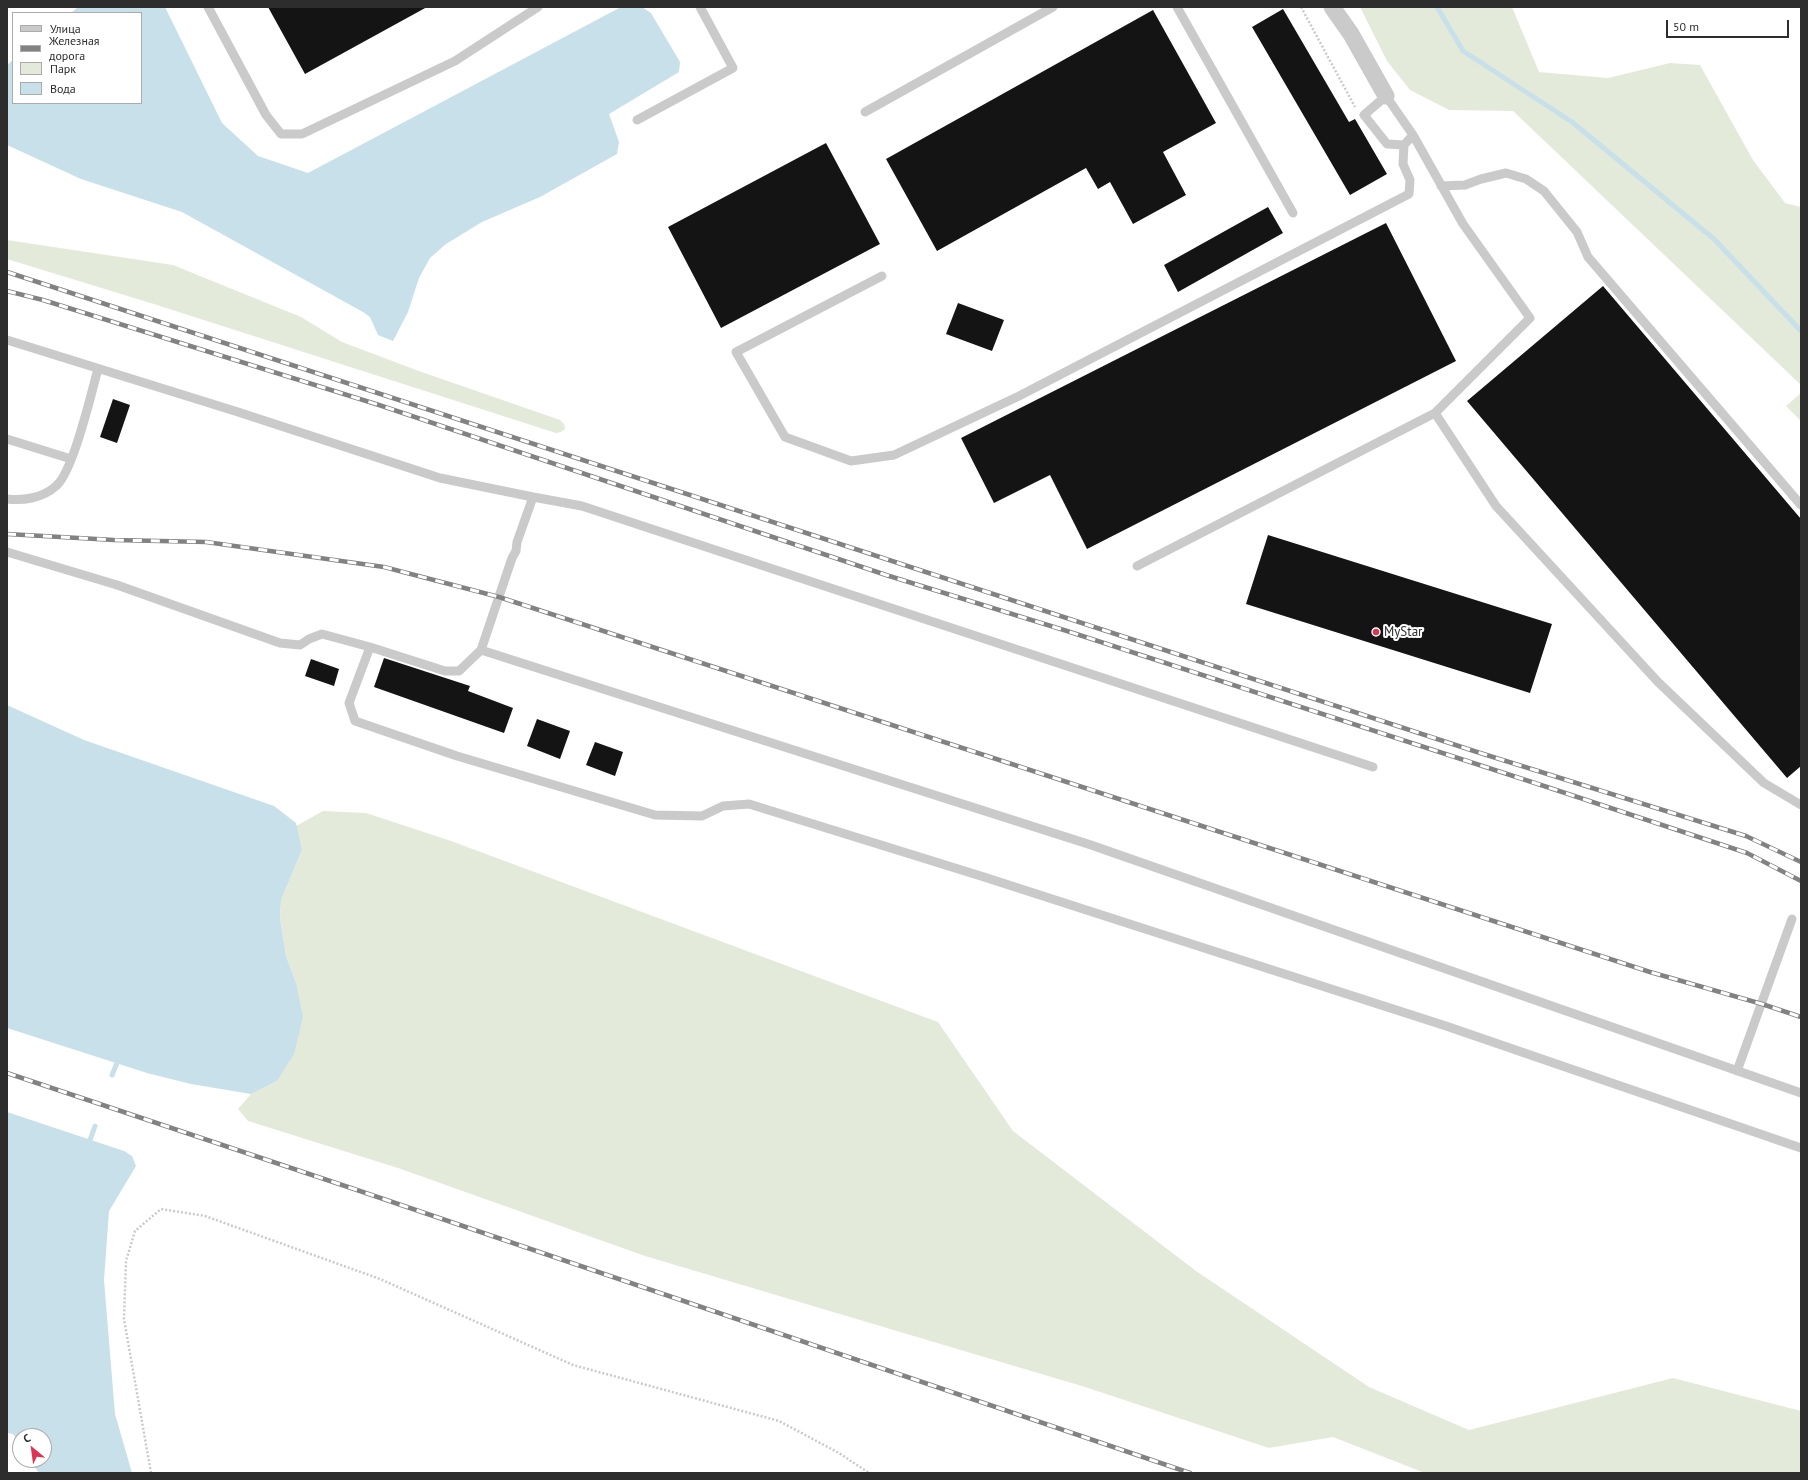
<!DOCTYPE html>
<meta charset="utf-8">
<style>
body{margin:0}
#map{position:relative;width:1808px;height:1480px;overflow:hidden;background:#fff;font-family:"PT Sans",sans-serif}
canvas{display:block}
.frame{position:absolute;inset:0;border:8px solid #2d2d2d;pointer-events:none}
.legend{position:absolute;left:12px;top:12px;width:130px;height:92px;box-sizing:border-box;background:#fff;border:1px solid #ababab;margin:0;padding:5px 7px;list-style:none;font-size:12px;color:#2d2d2d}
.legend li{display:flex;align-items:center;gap:8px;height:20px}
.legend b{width:20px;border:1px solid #ababab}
.north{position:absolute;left:12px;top:1428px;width:40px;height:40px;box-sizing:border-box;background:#fff;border:1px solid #ababab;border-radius:50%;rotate:331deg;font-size:11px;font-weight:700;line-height:16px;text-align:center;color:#2d2d2d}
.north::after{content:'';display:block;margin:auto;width:14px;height:18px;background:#de3453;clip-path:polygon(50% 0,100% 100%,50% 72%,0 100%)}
.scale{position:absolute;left:1666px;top:20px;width:123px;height:18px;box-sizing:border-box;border:2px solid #2d2d2d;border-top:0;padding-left:5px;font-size:12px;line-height:14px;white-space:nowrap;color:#2d2d2d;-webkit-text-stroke:3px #fff;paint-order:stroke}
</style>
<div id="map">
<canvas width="1808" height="1480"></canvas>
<div class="frame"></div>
<ul class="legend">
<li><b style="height:5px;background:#cacaca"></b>Улица</li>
<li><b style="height:5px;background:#828282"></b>Железная дорога</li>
<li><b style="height:11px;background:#e4eada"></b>Парк</li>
<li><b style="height:11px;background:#c7e0e9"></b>Вода</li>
</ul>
<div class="north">С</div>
<div class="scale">50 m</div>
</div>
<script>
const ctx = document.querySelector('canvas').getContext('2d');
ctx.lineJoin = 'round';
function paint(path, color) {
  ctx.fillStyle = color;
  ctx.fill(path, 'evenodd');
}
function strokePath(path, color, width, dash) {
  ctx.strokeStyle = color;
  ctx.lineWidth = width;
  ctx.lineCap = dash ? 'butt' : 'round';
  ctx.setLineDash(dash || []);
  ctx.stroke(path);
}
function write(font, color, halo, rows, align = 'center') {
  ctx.font = font + ' "PT Sans",sans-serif';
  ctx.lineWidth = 4;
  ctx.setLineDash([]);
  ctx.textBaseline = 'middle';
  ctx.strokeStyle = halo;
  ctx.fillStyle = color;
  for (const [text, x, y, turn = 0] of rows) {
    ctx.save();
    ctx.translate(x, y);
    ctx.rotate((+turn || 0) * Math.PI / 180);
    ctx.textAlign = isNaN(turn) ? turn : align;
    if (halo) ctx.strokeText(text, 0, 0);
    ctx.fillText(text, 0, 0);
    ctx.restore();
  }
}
const green = new Path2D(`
 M1360 7H1512L1539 72 1608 78 1670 63 1700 65 1753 160 1785 203 1801 207V385L1513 111 1449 110 1410 90 1387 61Z
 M7 240 173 265 301 317 342 342 416 370 560 420 564 424 565 429 561 432 556 433 157 305 7 259Z
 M1801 393V421L1786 406Z
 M323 811 366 813 451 841 938 1022 1013 1131 1196 1271 1369 1387 1469 1430 1673 1378 1801 1411V1473H1425L1333 1437 1269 1448 1085 1387 645 1256 398 1168 248 1121 238 1109 251 1094 277 1081 296 983 286 956 280 918 281 900 302 850 296 826Z`);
const water = new Path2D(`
 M78 7H165L222 123 258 156 308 173 621 7H642L651 13 680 62 679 72 609 114 619 142 617 154 540 197 482 222 446 244 430 258 419 278 408 312 393 341 378 335 370 317 363 312 182 212 81 179 7 145V65L13 60V103H141V13H71Z
 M7 705 84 740 274 806 296 823 302 850 281 900 280 918 286 956 296 983 303 1017 294 1054 277 1081 251 1094 191 1084 147 1073 7 1028Z
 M7 1112 124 1151 132 1156 136 1166 109 1211 104 1280 115 1414 132 1473H39L30 1460H44V1436H20V1444L13 1434 7 1433Z`);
const stream = new Path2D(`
 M1437 7 1463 51 1572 122 1714 239 1801 331
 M112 1075 117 1063
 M90 1140 95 1126`);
const building = new Path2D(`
 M268 7H427L305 74Z
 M1283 9 1349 122 1355 119 1387 174 1350 195 1252 27Z
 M1153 10 1216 123 1163 152 1186 195 1133 224 1110 182 1098 189 1086 168 937 251 886 159Z
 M826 143 880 244 721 328 668 227Z
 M1268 207 1283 233 1178 292 1164 265Z
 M1386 223 1456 361 1087 549 1050 475 994 503 961 438Z
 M1603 286 1801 519V766L1787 778 1467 401Z
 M958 303 1004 320 992 351 946 334Z
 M113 399 130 405 117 443 100 437Z
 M1268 535 1552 624 1530 693 1246 604Z
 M384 658 470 686 468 691 513 708 504 733 374 687Z
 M311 659 339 669 334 686 305 676Z
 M537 719 570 731 560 759 527 746Z
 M595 742 623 752 615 776 586 765Z`);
const path = new Path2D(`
 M1301 7 1355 107
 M151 1473 124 1319 126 1261 135 1231 161 1209 205 1216 380 1279 573 1365 779 1421 839 1453 869 1473`);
const service = new Path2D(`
 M208 7 266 115 281 134H302L455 61 538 7
 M1177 7 1293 213
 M865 112 1053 7
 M637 120 733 68 700 7
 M1441 186 1465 185 1481 179 1506 173 1526 179 1544 191 1577 232 1588 257 1801 505
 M882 276 736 352 785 437 851 461 894 455 1019 396 1409 194 1410 180 1403 164 1404 145 1413 135
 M7 340 238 412 440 478 533 497
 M1435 413 1496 506 1658 682 1764 783 1801 805
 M7 439 71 459
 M7 499C23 501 43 498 56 486 73 472 91 394 98 369
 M7 552 117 585 280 643 300 645 309 639 322 634 370 647 445 671H459L481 650 1091 845 1801 1093
 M1137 566 1435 413 1530 318 1463 224 1413 135 1386 96 1364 115 1387 144 1404 145
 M370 647 349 703 355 721 457 756 655 815 702 816 723 806 749 804 984 877 1446 1026 1801 1148
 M481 650 512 558 516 551 517 542 533 497 582 506 1373 767
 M1737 1071 1792 919`);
const minor = new Path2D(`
 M1332 7 1351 34 1386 96`);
const rail = new Path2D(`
 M7 272 1477 752 1746 836 1801 862
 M7 291 43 300 379 405 886 575 1067 631 1544 786 1747 853 1801 881
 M7 534 114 540 206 542 384 567 499 597 1650 972 1762 1004 1801 1017
 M7 1073 354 1189 1190 1473`);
const markers = [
 [1376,632,4,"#de3453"]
];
const poiNames = [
 ["MyStar",1384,632]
];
paint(green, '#e4eada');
paint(water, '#c7e0e9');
strokePath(stream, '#c7e0e9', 5);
paint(building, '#141414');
strokePath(path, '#cacaca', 2.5, [2, 2]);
strokePath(service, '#cacaca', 9);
strokePath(minor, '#cacaca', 17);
strokePath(rail, '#828282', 4.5);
strokePath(rail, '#fff', 3, [9]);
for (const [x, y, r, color] of markers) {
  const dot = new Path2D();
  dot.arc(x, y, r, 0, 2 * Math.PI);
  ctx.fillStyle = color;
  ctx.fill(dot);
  strokePath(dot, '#fff', 1.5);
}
write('13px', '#2d2d2d', '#fff', poiNames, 'left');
</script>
